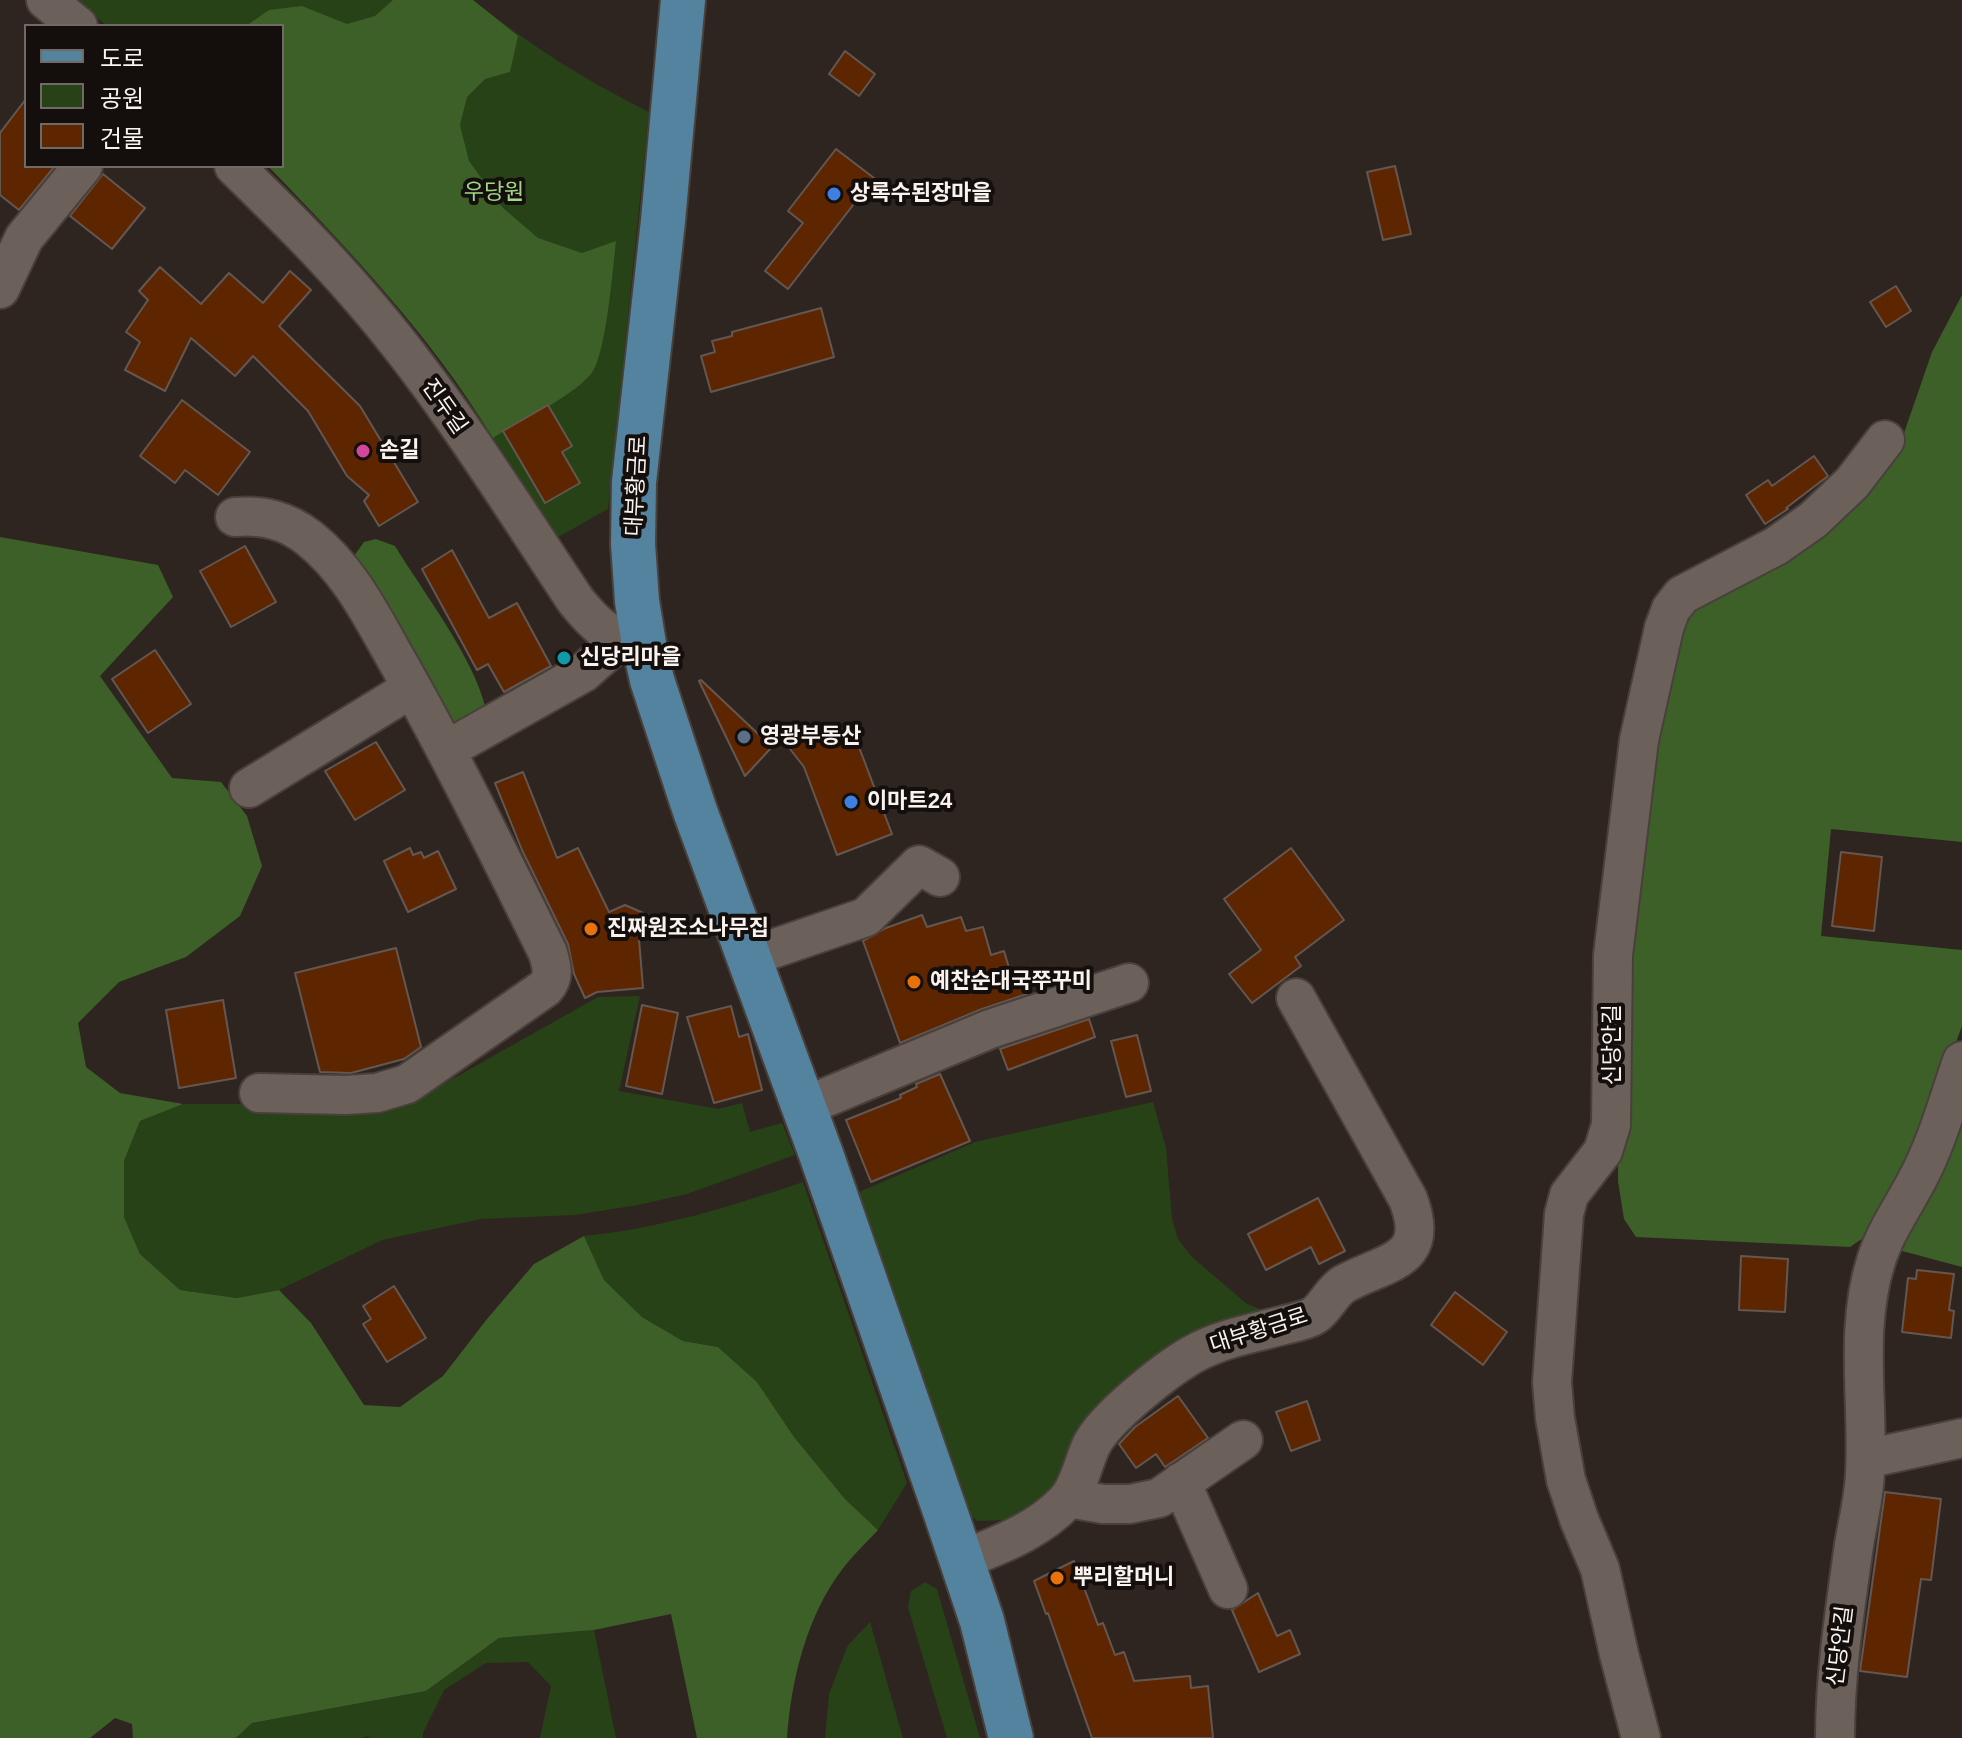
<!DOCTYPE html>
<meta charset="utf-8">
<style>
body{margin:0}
#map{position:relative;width:1962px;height:1738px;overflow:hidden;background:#2f2520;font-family:Helvetica,"Noto Sans KR",sans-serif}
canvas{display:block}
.legend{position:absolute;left:24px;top:24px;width:260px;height:144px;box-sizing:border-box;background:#140f0d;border:2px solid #706a67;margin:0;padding:10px 14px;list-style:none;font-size:24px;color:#f9f2ef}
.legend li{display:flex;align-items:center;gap:16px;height:40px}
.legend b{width:40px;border:2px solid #706a67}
</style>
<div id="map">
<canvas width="1962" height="1738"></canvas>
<ul class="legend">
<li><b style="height:10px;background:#53839e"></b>도로</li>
<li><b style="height:22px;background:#264216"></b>공원</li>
<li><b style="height:22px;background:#5e2501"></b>건물</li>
</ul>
</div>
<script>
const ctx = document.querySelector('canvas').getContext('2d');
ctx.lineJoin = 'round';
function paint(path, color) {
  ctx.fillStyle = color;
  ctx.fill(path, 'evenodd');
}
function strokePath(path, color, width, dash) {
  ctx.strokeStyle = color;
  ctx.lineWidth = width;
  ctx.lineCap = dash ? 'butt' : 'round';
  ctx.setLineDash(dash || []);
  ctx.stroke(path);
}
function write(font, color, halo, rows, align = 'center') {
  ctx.font = font + ' Helvetica,"Noto Sans KR",sans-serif';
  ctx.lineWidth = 8;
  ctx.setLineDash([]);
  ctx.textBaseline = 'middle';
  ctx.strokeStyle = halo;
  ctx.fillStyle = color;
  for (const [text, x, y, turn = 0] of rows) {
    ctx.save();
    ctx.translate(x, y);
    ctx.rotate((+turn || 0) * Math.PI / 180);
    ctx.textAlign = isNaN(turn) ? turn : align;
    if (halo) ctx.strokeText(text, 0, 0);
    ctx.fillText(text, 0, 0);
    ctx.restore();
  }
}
const green = new Path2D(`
 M77 0H473C528 44 586 81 649 112L608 509 553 540C510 468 469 394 417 328 372 271 319 219 268 166H282V26H107Z
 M640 996 619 1091 718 1109 742 1103 750 1132 782 1123 795 1155 687 1194 638 1205 575 1215 481 1219 382 1240 279 1290 237 1298 180 1290 140 1254 124 1217V1161L140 1121 183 1104H397L454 1078 598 997Z
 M1153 1102 1166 1148 1172 1219 1178 1239 1191 1256 1247 1304 1273 1314 1231 1324 1040 1499 1006 1520 978 1521 971 1516 857 1193 975 1142Z
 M803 1182 907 1483 878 1530 845 1499 794 1437 757 1382 718 1347 683 1341 642 1317 604 1280 584 1236C662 1228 729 1207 803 1182Z
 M925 1582 937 1589 980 1738H947L908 1607 911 1591Z
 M870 1622 903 1738H825L829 1694 848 1645Z
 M594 1630 616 1738H540L551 1686 528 1662 486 1663 444 1690 423 1733V1738H370L367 1736 363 1738H236L252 1723 426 1691 499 1638Z`);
const forest = new Path2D(`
 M393 0H473L518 36 510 72 485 79 467 97 460 125 469 161 503 208 538 238 582 253 616 241C613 267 606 357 591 374 566 402 524 417 493 438 431 336 350 251 268 166H282V26H246L269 10 302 6 347 24 375 16Z
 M1962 295V842L1831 829 1821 936 1962 950V1026L1944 1075 1879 1227 1850 1247 1636 1237 1624 1219 1618 1181 1620 953 1675 620 1700 604 1791 561 1853 506 1895 459 1932 352Z
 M0 537 158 565 173 597 100 676 172 778 221 782 247 816 262 866 240 916 186 957 119 982 78 1023 86 1067 120 1093 183 1104 140 1121 124 1161V1217L140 1254 180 1290 237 1298 279 1290 311 1323 364 1405 400 1407 443 1376 487 1319 534 1264 584 1236 604 1280 642 1317 683 1341 718 1347 757 1382 794 1437 845 1499 878 1530C867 1542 854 1554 844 1567 807 1614 791 1680 787 1738H697L671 1614 594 1630 499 1638 426 1691 252 1723 236 1738H133L132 1724 115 1718 90 1738H0Z
 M376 539 395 546C423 592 475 659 486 710L457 735 354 556 364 542Z
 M1962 1083V1267L1891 1248Z`);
const building = new Path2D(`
 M845 51 875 74 859 96 829 74Z
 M26 99V166H55L19 210 0 195V133Z
 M836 149 874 178 788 289 765 271 803 223 788 211Z
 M1395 166 1411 234 1383 240 1367 172Z
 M103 174 145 208 112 249 70 216Z
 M160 267 201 304 229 273 263 303 290 271 311 290 279 326 360 406 418 502 379 526 364 501 369 495 347 476 308 411 253 356 235 376 191 338 165 391 125 370 140 342 126 332 148 300 139 291Z
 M1896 286 1911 311 1886 327 1870 302Z
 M821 308 834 357 711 392 701 356 715 352 712 341 732 336V332Z
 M182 400 250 452 218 495 185 470 175 483 140 456Z
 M548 405 572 446 562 452 580 483 545 503 503 431Z
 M1814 456 1828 476 1786 508 1788 509 1765 524 1746 495 1768 480 1772 486Z
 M245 546 276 602 231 627 200 571Z
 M452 550 489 618 517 603 551 666 504 692 488 664 477 670 422 569Z
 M155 650 191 704 148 733 112 679Z
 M701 680 772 747 745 776 699 681Z
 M851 726 892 834 837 855 804 767 787 745 809 730 816 740Z
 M376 742 405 790 355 820 325 771Z
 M523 772 557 858 578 848 609 912 625 905 650 916 639 939 643 988 597 992 585 998 574 974 568 944 522 850 495 783Z
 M410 848 413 855 421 852 424 858 438 851 456 889 408 912 384 861Z
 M1291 848 1344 920 1295 957 1301 966 1252 1003 1229 974 1261 950 1224 899Z
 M1841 852 1882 857 1874 931 1832 926Z
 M922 915 927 927 961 917 966 931 983 927 991 955 1004 951 1012 978 1020 975 1027 994 982 1009 900 1043 863 941 886 928Z
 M396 948 421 1047 404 1059 351 1073 320 1072 295 973Z
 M223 1000 236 1078 179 1088 166 1010Z
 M642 1005 678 1013 662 1094 626 1086Z
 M731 1006 739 1037 748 1034 762 1090 714 1103 687 1017Z
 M1089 1019 1095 1037 1008 1070 1000 1049Z
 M1137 1035 1151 1091 1126 1097 1111 1041Z
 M940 1074 970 1141 871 1182 846 1120 901 1098 900 1095 917 1087 916 1084Z
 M1318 1198 1345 1251 1319 1264 1311 1247 1266 1270 1248 1234Z
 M1741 1256 1788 1259 1785 1312 1739 1310Z
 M1917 1270 1954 1274 1949 1310 1954 1311 1951 1338 1902 1332 1908 1278 1916 1279Z
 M394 1286 426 1338 387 1362 363 1324 371 1319 363 1306Z
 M1455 1292 1507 1332 1483 1365 1431 1325Z
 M1178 1396 1208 1438 1165 1467 1156 1454 1136 1468 1119 1444 1135 1427Z
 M1307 1401 1320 1440 1291 1451 1276 1412Z
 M1885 1492 1941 1499 1931 1580 1921 1579 1907 1677 1860 1671Z
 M1074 1561 1098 1625 1103 1623 1115 1655 1124 1652 1134 1681 1190 1676 1191 1688 1208 1686 1213 1738H1092L1048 1613 1046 1614 1034 1581Z
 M1258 1593 1277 1636 1290 1630 1300 1654 1259 1672 1232 1610Z`);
const minor = new Path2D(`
 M46 0 78 26
 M234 166C278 209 321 251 361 298 442 391 508 499 576 601 598 628 610 638 644 644
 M0 289 24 238 83 166
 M235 517C263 515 286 520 309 538 351 571 374 621 400 666 453 760 500 856 548 953 552 967 555 977 545 988L407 1084 377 1093 346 1095 259 1093
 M446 750 583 673 620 640
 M249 788 412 688
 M749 957 866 917 919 865 940 877
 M803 1107 990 1029 1129 983
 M1866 1459 1962 1438
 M1181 1482 1228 1589
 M1069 1498 1103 1504H1130L1159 1498 1243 1440
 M962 1560C999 1545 1038 1531 1066 1501 1079 1487 1083 1463 1091 1446 1104 1418 1171 1365 1199 1351 1225 1338 1253 1333 1280 1326 1291 1323 1306 1321 1315 1315 1326 1307 1332 1291 1344 1284 1386 1261 1432 1262 1408 1199L1296 998
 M1641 1738 1619 1654 1600 1569 1579 1519 1566 1480 1555 1418 1552 1382 1564 1214 1569 1195 1603 1151 1611 1125 1613 955 1639 740 1664 628 1671 609 1682 595 1776 546 1813 520 1852 483 1885 440
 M1835 1738C1835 1673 1845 1609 1854 1545 1858 1521 1864 1497 1865 1473 1869 1402 1854 1330 1876 1261 1885 1232 1903 1207 1917 1180 1937 1143 1948 1101 1962 1061`);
const major = new Path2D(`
 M683 0 663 221 634 482 633 544 637 601 644 644 652 680 695 811 821 1154 945 1511 982 1621 1011 1738`);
const markers = [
 [834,194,8,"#3f7fe0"],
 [363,451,8,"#d1479c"],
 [564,658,8,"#0f9aa8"],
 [744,737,8,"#5c6f8a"],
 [851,802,8,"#3f7fe0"],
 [591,929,8,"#e8710a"],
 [914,982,8,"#e8710a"],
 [1057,1578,8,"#e8710a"]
];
const parkNames = [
 ["우당원",494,193]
];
const poiNames = [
 ["상록수된장마을",850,194],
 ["손길",379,451],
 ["신당리마을",580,658],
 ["영광부동산",760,737],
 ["이마트24",867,802],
 ["진짜원조소나무집",607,929],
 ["예찬순대국쭈꾸미",930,982],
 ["뿌리할머니",1073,1578]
];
const streetNames = [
 ["진두길",444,407,55],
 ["대부황금로",637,486,-87],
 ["신당안길",1613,1045,-90],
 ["대부황금로",1259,1331,-18],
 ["신당안길",1841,1646,-83]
];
paint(green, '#264216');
paint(forest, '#3c6028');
paint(building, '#5e2501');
strokePath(building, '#635752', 2);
strokePath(minor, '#49403c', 42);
strokePath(major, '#49403c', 48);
strokePath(minor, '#6c605b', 38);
strokePath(major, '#53839e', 44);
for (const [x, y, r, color] of markers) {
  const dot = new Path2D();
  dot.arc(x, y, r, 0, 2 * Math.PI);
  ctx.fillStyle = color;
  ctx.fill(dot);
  strokePath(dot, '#140f0d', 3);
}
write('22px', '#a1d886', '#140f0d', parkNames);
write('bold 22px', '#f9f2ef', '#140f0d', poiNames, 'left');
write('22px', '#f9f2ef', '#140f0d', streetNames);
</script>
